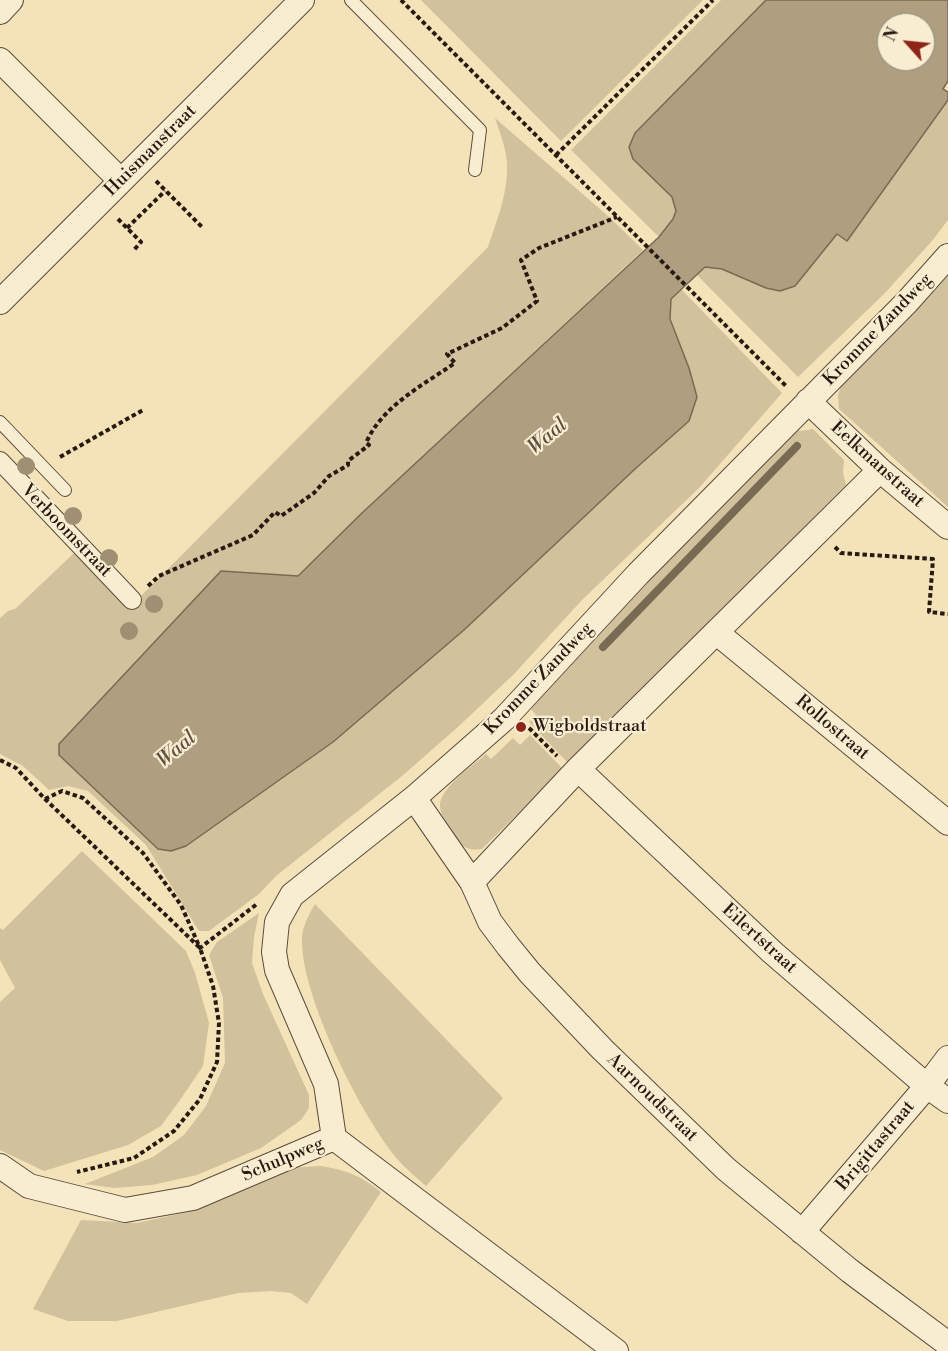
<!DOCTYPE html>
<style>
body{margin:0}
#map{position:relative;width:948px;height:1351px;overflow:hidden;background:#f4e3b8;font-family:"Libre Bodoni",serif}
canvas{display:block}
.north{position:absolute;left:876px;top:12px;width:60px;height:60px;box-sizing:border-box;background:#f8edd1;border:2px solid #a59985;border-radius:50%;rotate:297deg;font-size:16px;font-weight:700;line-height:24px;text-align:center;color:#281a12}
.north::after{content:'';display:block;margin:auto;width:21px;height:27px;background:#8f2418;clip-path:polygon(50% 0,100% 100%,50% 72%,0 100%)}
</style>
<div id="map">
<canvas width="948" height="1351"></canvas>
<div class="north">N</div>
</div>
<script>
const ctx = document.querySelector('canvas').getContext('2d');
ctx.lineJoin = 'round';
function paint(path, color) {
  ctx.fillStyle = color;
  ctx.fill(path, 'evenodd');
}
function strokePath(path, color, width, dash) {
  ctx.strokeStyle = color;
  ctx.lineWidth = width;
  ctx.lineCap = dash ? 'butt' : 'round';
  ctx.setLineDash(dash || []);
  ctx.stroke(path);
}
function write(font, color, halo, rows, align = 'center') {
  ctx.font = font + ' "Libre Bodoni",serif';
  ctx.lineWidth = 4.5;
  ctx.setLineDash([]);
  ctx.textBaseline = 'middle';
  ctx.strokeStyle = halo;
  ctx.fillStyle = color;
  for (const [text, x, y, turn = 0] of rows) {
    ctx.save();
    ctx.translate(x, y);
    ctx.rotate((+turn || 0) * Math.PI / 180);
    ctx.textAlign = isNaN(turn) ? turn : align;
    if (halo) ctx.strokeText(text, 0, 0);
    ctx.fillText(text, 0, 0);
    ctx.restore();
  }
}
const green = new Path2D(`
 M421 0H703L561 141Z
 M721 0H766L635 134 633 158 672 197 676 211 673 219 659 237 571 150Z
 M948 100V220L932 241 885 293 798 377 696 274 705 267 722 269 766 288 780 291 795 286 837 233 847 240Z
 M495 118 608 216 643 250 362 513 297 576 221 571 60 744V755L157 849 171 851 333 742 464 630 635 469 689 421 697 397 689 368 670 318 671 299 681 289 782 393 699 488 582 600 514 674 459 726 402 776 276 876 259 894 209 931H199L146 845 88 791 68 786 49 790 23 766 0 754V618L8 611 15 609 74 553 129 608 488 247C498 217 511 186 506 155 504 143 499 130 495 118Z
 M948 272V507L839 409 838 395 843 381Z
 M796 428 800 431 813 429 844 460 843 473 846 485 568 763 529 722 536 715 531 709 670 558Z
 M530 735 563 769 482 849C469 851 462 848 455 836 450 828 440 816 440 806 439 788 474 765 486 754L491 759 513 738 520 745Z
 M82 851 186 951 195 973 209 1023 203 1066 180 1100 161 1126 128 1145 44 1171 0 1150V1002L15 988 0 960V928L3 930Z
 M315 904 503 1098 426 1186C417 1178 407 1170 399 1161 362 1118 300 995 302 938 302 928 310 912 315 904Z
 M259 913 254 937 252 963 263 994 309 1095V1108L301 1120 261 1148 197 1175 152 1185 114 1188 85 1184 153 1157 184 1135 206 1106 225 1063 223 998 209 955 217 942Z
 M320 1166C346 1170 360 1175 381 1192L307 1304 291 1293 271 1291 238 1293 117 1321H68L33 1309 81 1220 137 1223 188 1212 290 1168Z`);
const water = new Path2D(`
 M766 0H948V81L943 89 948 92V100L847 241 837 234 795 286 780 291 766 288 722 269 705 267 671 299 670 319 689 368 697 397 689 421 635 469 464 630 333 742 186 846 171 851 158 849 59 755V744L221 571 298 576 362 513 659 237 673 219 676 211 672 197 633 159 629 147 635 133ZM888 24H924V60H888Z`);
const stream = new Path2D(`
 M603 647 797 446`);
const path = new Path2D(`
 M401 0 787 387
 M556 155 713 0
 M156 181 202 227
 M118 219 141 242 133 251
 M127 228 165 191
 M60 457 143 410
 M835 547 841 553 933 559 929 612 948 614
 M148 586 159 576 253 535 275 512 281 516 314 493 329 476 348 465V461L369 445 366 443C382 406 423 385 455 363L447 354 502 328 537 301 521 260 539 248 617 217
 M529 728 557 756
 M0 760 16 768 45 799 200 948 213 986 219 1023 217 1062 200 1099 174 1131 134 1158 77 1172
 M45 799 62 791 83 798 143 853 181 905 200 948 257 904`);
const service = new Path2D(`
 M351 0 480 130 475 170
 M0 422 65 490`);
const pedestrian = new Path2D(`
 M0 461 132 600`);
const minor = new Path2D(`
 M0 12 11 0
 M0 60 121 181
 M0 302 302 0
 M808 401 880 470 948 527
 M717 633 948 823
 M578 769 772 952 927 1086 948 1101
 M414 798 472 882 490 922 508 946 530 973 602 1049 726 1169 850 1271 948 1344
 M472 882 578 769 880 470
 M334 1138 326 1084 277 970 274 952 277 922 292 895 414 798 504 719 638 574 907 302 948 256
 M334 1138 616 1351
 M0 1166 29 1186 125 1210 193 1198 334 1138
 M802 1232 927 1086 948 1058`);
const trees = [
 [26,466],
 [73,516],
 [109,558],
 [154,604],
 [129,631]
];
const markers = [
 [521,727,6,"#8f2418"]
];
const streetNames = [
 ["Huismanstraat",151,151,-45],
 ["Kromme Zandweg",878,330,-46],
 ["Eelkmanstraat",877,465,42],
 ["Verboomstraat",66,531,46],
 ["Kromme Zandweg",539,679,-46],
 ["Rollostraat",832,728,40],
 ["Eilertstraat",759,939,42],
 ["Aarnoudstraat",652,1098,44],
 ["Brigittastraat",876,1146,-50],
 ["Schulpweg",283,1160,-23]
];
const poiNames = [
 ["Wigboldstraat",533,727]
];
const waterNames = [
 ["Waal",548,437,-40],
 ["Waal",177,750,-40]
];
paint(green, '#d1c19c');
paint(water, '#af9f80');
strokePath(water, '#796a54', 1.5);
strokePath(stream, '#796a54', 8);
strokePath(service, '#5b4c3c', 14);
strokePath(pedestrian, '#5b4c3c', 20);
strokePath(minor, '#5b4c3c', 26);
strokePath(path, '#281a12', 4, [4.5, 3]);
strokePath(service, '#f8edd1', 12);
strokePath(pedestrian, '#f8edd1', 18);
strokePath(minor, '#f8edd1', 24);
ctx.fillStyle = '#a09073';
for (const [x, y] of trees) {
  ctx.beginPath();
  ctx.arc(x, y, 9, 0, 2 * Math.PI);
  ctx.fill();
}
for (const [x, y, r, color] of markers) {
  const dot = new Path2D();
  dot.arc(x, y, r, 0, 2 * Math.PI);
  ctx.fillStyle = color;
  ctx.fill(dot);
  strokePath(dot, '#f8edd1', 2);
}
write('18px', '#281a12', '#f8edd1', streetNames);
write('18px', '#281a12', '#f8edd1', poiNames, 'left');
write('italic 20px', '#5e4f3e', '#f8edd1', waterNames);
</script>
